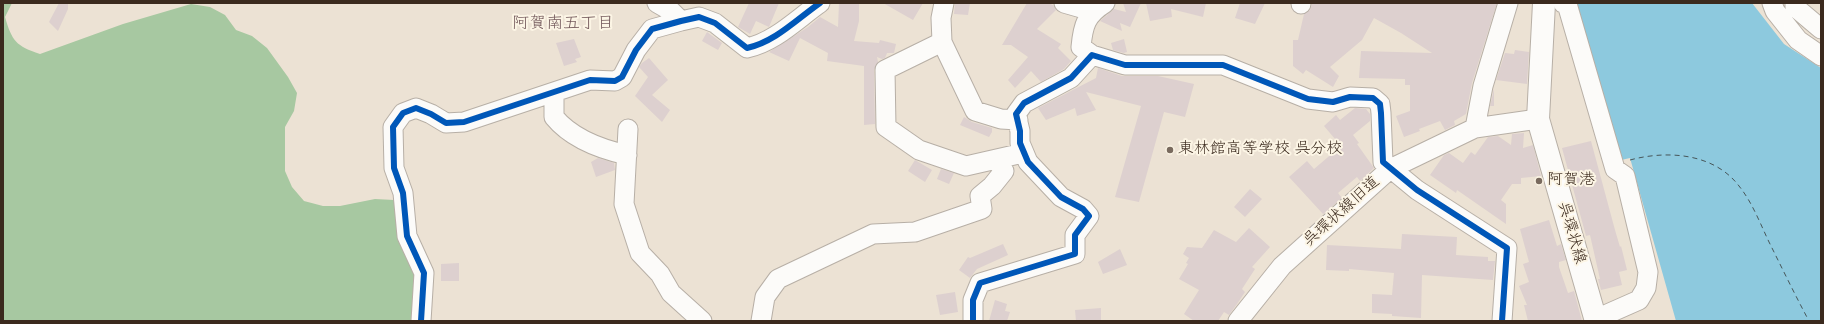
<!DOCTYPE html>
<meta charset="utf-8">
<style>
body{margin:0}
#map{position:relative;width:1824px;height:324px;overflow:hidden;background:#ece2d4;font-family:Mynerve,sans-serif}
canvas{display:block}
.frame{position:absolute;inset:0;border:4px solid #3b2a1e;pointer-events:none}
</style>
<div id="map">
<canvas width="1824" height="324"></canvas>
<div class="frame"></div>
</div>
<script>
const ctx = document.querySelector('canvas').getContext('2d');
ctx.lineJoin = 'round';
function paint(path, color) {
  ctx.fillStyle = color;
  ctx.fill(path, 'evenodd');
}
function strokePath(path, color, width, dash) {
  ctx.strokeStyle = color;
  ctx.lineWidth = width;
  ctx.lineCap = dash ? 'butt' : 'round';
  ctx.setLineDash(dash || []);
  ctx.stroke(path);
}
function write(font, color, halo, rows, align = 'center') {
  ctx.font = font + ' Mynerve,"Klee One",sans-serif';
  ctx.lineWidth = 4;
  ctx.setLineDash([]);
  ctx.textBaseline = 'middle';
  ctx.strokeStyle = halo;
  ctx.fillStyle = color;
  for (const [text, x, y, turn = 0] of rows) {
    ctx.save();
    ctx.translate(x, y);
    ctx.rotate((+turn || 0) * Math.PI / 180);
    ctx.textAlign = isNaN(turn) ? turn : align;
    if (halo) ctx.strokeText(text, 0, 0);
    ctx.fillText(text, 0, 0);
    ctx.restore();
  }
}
const forest = new Path2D(`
 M3 3H12L5 17C12 41 16 46 40 54L123 24 191 4 210 7 225 15 236 30 252 36 267 48 288 77 297 93 294 111 285 127V171L292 187 304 201 323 206H340L375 199 394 200 409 209 416 280 412 298V321H3Z`);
const water = new Path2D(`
 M1572 3H1752L1784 44 1821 68V321H1676L1630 158 1617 161Z`);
const ferry = new Path2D(`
 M1630 160C1667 150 1714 153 1739 186 1752 202 1760 223 1769 242 1782 268 1795 295 1809 321`);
const building = new Path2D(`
 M59 3H68V9L58 31 49 22Z
 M749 3H779L769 27 756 21 750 34 738 27Z
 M839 3H859V21L854 41 879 43 880 40 896 44 894 53H887L885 58 882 59 877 57 878 62 874 70 875 124 864 125V66L827 61 828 53 800 38 789 61 769 52 808 27 820 17 838 27Z
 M883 3H923L913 20Z
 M955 3H970L968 15 954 14Z
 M1027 3H1048L1053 5 1056 10 1037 29 1061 44 1058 48 1071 61 1064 69 1041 82 1031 71 1015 88 1008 80 1028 57 1011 45H1002Z
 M1123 3H1141L1130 27 1120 23 1122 31 1100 21 1114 9 1126 12Z
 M1146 3H1206L1203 17 1171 9 1172 17 1150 21Z
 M1240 3H1265L1255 24 1235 18Z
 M1312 3H1497L1472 83 1466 114 1454 121 1455 125 1445 130 1440 121 1419 129 1420 131 1404 137 1396 116 1410 111V85H1405V79L1359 78 1361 51 1432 53 1401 33 1374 18 1362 40 1330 67 1339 76 1333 87 1306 70 1303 74 1293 66V40H1298L1304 14 1310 10Z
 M707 32 722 43 718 50 702 41Z
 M574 39 581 57 575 59 577 62 564 66 556 43Z
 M1124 39 1127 52 1124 53 1113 50 1111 43Z
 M1515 50 1529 52 1527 84 1496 80 1505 53 1514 54Z
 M649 58 668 80 652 95 670 110 662 122 635 96 648 77 639 67 642 63Z
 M1098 68 1122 76H1158L1194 84 1185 117 1164 112 1139 202 1115 197 1141 106 1086 92 1096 110 1077 116 1075 108 1046 120 1038 108 1096 78Z
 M1494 87V106H1490L1494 89Z
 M1355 108 1366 109 1370 114V121L1353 135 1359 143 1357 144 1374 168 1360 181 1357 177 1338 193 1342 198 1323 214 1289 177 1307 161 1314 169 1341 146 1324 126 1336 115 1340 120Z
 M964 117 972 122 992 128V132L989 137 960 125Z
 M1524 133 1523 148 1533 145 1541 176 1521 178V184H1512L1501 200 1506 204V224L1457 190 1456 193 1430 175 1444 155 1449 153 1463 163 1471 152 1475 155 1488 137 1498 136 1511 145 1512 134Z
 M1591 141 1615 230 1620 247 1621 246 1627 270 1619 272 1622 285 1601 290 1598 279H1600L1590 235 1586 236 1562 148Z
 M598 158 614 163 615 170 596 177 591 162Z
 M915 160 932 170 925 182 908 171Z
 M941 169 954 173 949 184 937 179Z
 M1250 189 1262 199 1245 217 1234 207Z
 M1549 220 1557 246 1561 244 1566 260 1559 262V267L1568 293 1574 291 1582 321H1528L1524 305H1527L1519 286 1529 282 1523 264 1529 262 1520 229Z
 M1249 228 1270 247 1252 267 1255 269 1242 289 1245 292 1237 304 1229 315 1224 312 1218 321H1194L1184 314 1199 290 1179 279 1188 264 1186 263 1189 258 1183 254 1187 247 1202 248 1214 230 1236 242Z
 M1402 234 1457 237 1456 255 1488 257V261H1495L1493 280 1422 275 1421 318 1392 316V314L1372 313V294L1392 295 1394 273 1349 269V271L1326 270 1327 245 1401 249Z
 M1003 244 1008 255 977 269 970 278 959 270 968 257 970 258Z
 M1120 249 1127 265 1103 274 1098 262Z
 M459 263V281H441V264Z
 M955 292 958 312 940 315 936 295Z
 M995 300 1007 304 1005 311 1010 312 1007 321H989Z
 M1101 308V321H1076L1075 310Z`);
const minor = new Path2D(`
 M657 3 671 11 681 21
 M944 3 941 18 942 42 975 111 1001 119 1018 120
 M1064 3 1092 11
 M1105 3C1086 15 1083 25 1081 47L1092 55 1125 65H1223L1308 99 1333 102 1350 97 1373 98 1380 104 1381 113 1383 162 1417 190 1507 248 1502 321
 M1563 3 1567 4 1615 169 1625 176 1648 272 1646 288 1639 300 1596 319
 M1772 3 1775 11 1798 40 1821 56
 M1795 3V7L1821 29
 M1301 4V3
 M942 42 885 70 886 127 919 150 966 166 1023 153
 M554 93V117C572 139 600 149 627 155
 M1475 128 1483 86 1508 3
 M628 129 624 204 640 253 660 274 671 293 702 321
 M421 321 424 273 407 236 403 193 394 168 393 127 403 113 416 108 431 114 446 123 464 122 590 80 615 81 622 77 636 50 652 29 681 21 699 17 715 23 747 48C775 42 797 19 820 3
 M761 321 765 297 778 279 873 234 915 232 982 209 980 196 992 186 1004 171 996 160
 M973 321V300L980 283 1075 254V235L1089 216 1083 209 1061 197 1028 162 1020 143V131L1016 114 1024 103 1071 78 1092 55
 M1238 321 1282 266 1390 169 1475 128 1538 119`);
const major = new Path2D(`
 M1544 3 1538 119 1596 321`);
const cycleway = new Path2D(`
 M421 321 424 273 407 236 403 193 394 168 393 127 403 113 416 108 431 114 446 123 464 122 590 80 615 81 622 77 636 50 652 29 681 21 699 17 715 23 747 48C775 42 797 19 820 3
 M973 321V300L980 283 1075 254V235L1089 216 1083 209 1061 197 1028 162 1020 143V131L1016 114 1024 103 1071 78 1092 55 1125 65H1223L1308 99 1333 102 1350 97 1373 98 1380 104 1381 113 1383 162 1417 190 1507 248 1502 321`);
const markers = [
 [1170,150,4,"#796a5e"],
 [1539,181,4,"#796a5e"]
];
const poiNames = [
 ["東林館高等学校 呉分校",1178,150],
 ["阿賀港",1547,181]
];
const streetNames = [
 ["呉環状線旧道",1342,212,-42],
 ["呉環状線",1571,233,74]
];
const neighbourhoodNames = [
 ["阿賀南五丁目",563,24]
];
paint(forest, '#a7c8a1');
paint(water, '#8dc9de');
strokePath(ferry, '#475659', 1, [5, 4]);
paint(building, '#ddd0cf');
strokePath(minor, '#b7afa6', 21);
strokePath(major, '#b7afa6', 24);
strokePath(minor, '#fcfbf9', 19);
strokePath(major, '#fcfbf9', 22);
strokePath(cycleway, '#0057b8', 6);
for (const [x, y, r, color] of markers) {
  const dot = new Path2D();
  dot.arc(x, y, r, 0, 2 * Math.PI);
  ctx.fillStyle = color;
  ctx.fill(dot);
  strokePath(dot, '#fcf5e5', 1.5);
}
write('16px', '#3b2a1e', '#fcf5e5', poiNames, 'left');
write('16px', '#3b2a1e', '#fcf5e5', streetNames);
write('17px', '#745a5c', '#fcf5e5', neighbourhoodNames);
</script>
